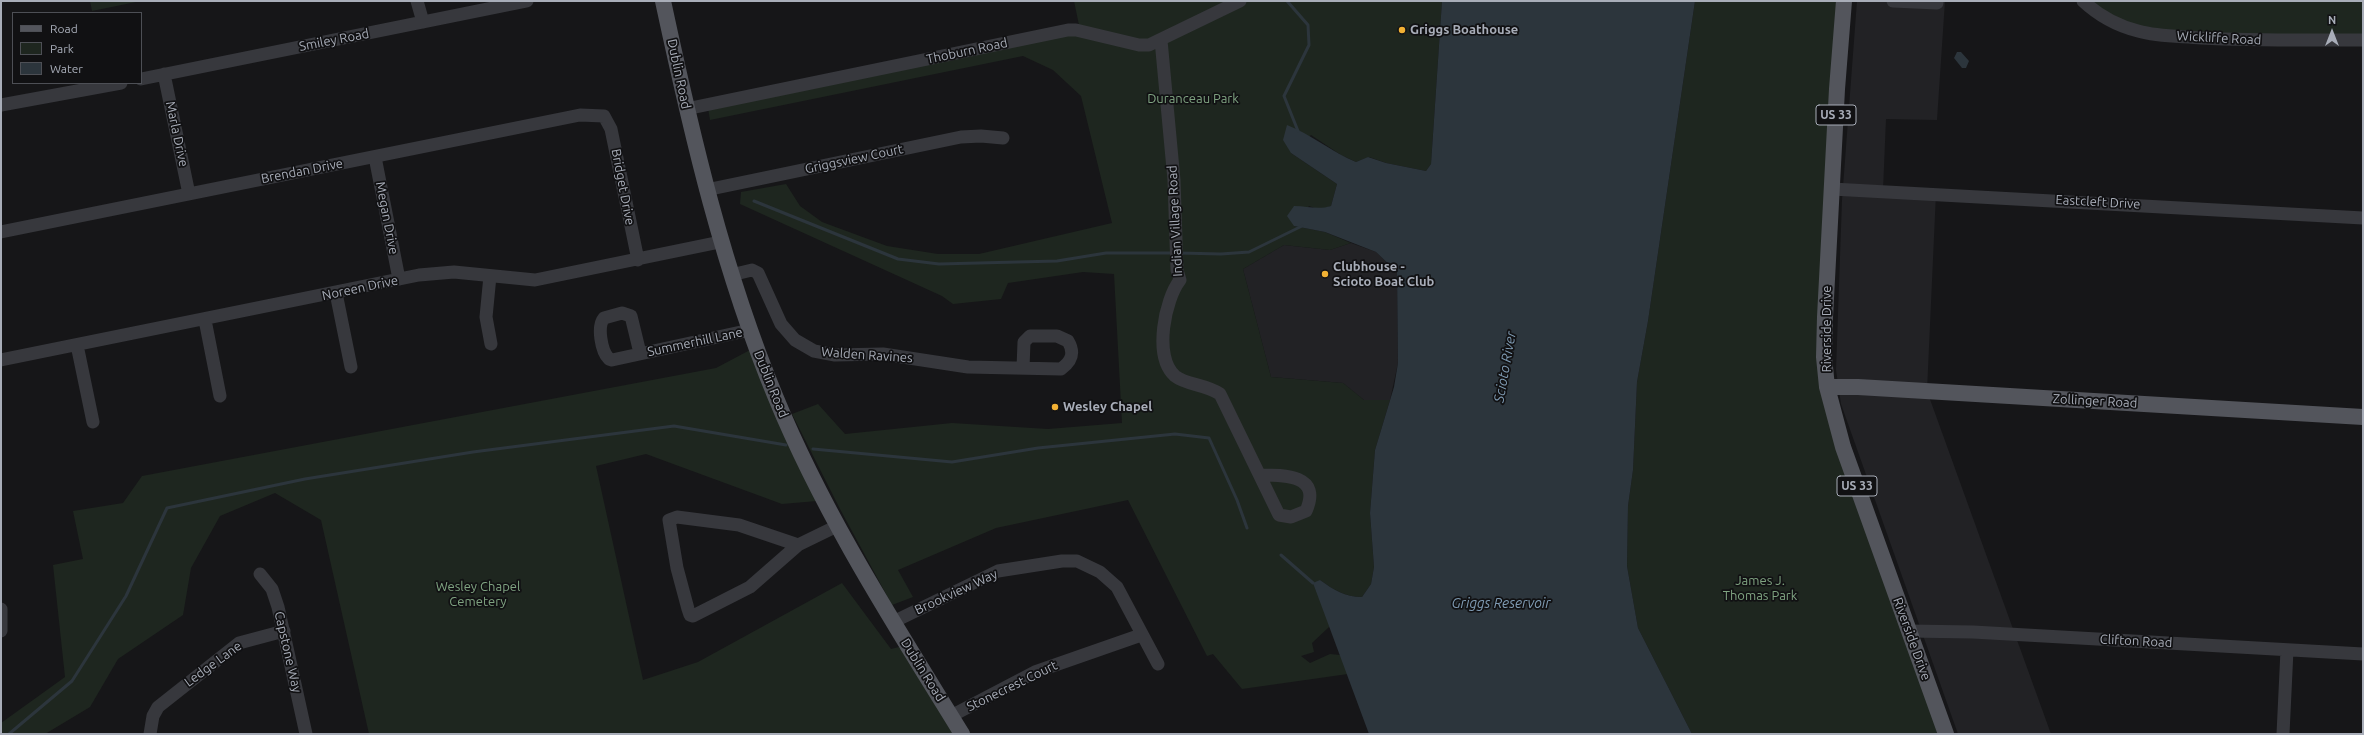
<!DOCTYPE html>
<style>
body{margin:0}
#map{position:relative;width:2364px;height:735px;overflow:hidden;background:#161618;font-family:Ubuntu,sans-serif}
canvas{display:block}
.frame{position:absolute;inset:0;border:2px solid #a8adb8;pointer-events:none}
.legend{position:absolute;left:12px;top:12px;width:130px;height:72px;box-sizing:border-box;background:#111113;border:1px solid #4d4f55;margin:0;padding:5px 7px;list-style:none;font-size:12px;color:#a8adb8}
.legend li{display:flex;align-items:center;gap:8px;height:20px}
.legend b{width:20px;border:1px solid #4d4f55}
.north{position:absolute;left:2312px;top:12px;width:40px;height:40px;-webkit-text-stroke:3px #111113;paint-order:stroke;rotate:0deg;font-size:11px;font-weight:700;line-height:16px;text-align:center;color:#a8adb8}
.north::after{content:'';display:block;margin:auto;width:14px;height:18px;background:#a8adb8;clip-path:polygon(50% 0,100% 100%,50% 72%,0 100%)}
</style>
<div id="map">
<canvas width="2364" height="735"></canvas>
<div class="frame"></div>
<ul class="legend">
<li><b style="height:5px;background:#53555c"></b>Road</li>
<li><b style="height:11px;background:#1e261f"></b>Park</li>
<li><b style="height:11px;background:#2c353c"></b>Water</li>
</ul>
<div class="north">N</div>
</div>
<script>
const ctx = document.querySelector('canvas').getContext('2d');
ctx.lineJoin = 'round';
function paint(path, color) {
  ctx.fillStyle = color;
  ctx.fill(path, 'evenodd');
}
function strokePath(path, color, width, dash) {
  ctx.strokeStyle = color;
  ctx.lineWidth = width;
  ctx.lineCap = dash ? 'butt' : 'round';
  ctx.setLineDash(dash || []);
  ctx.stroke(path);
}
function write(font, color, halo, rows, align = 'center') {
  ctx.font = font + ' Ubuntu,sans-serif';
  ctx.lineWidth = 3.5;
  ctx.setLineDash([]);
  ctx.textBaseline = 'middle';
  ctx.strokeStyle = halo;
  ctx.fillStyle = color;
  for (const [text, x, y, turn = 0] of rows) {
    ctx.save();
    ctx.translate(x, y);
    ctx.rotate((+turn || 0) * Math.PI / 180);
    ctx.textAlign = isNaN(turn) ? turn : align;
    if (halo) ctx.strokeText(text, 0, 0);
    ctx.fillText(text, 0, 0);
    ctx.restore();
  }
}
const built = new Path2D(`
 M1857 1H1945L1937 120 1886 119 1883 190 1936 193 1927 391 2051 734H1958L1841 404 1836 370 1842 200Z
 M1351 243 1376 252 1397 272 1398 363 1390 400H1364L1343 383 1271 377 1243 269 1284 245 1330 250Z`);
const green = new Path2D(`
 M90 1H141L92 11Z
 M1074 1H1442L1431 164 1426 171 1386 163 1369 157 1356 162 1341 155 1311 135 1291 153 1337 184 1331 206 1320 210 1309 206 1294 226 1325 232 1351 243 1330 250 1284 245 1243 269 1271 377 1343 383 1364 400H1390L1375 450 1370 513 1374 567 1371 584 1362 597C1345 597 1334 590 1320 580L1329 621V627L1312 643 1314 652 1301 656 1310 663 1330 654 1350 656 1362 672 1242 689 1213 654 1207 656 1128 500 996 528 898 570 913 597 892 605 840 509 792 414 818 404 845 434 952 423 1048 429 1122 423 1114 274 1083 272 1008 283 1001 299 953 304 942 296 740 204 741 192 786 184 800 206 822 222 887 246 938 254H979L1112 223 1081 96 1053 70 1023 56 710 120 708 108 1080 30Z
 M1695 1H1844L1827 387 1946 734H1692L1638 628 1627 566 1628 506 1633 470 1637 382 1648 321Z
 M2083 1H2363V40L2138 31Z
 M750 350 817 501 782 504 646 454 596 466 643 680 698 662 842 583 891 649 907 645 962 734H369L321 520 275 493 220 516 191 568 183 615 118 659 90 707 45 734H1V723L65 677 53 565 83 559 73 511 123 503 142 476 716 368Z`);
const water = new Path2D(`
 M1442 1H1695L1648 321 1637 382 1633 470 1628 506 1627 566 1638 628 1692 734H1369L1313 583 1320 580C1334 590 1345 597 1362 597L1371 584 1374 567 1370 513 1375 450 1394 387 1398 363 1397 272 1376 252 1325 232 1294 226 1287 216 1294 206C1308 206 1318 210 1331 206L1337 184 1291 153 1283 140 1287 125C1312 135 1332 152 1356 162L1368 157 1386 163 1426 171 1431 164Z
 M1957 52H1961L1969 61 1966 68H1962L1954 58Z`);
const stream = new Path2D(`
 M1287 1 1308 25 1309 45 1284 96 1298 131
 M754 201 898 259 939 264 1057 261 1106 253H1174
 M1179 253 1221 254 1249 252 1302 226
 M813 449 952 462 1038 448 1175 434 1209 438 1237 500 1247 528
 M1281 555 1313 583
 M9 734 72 681 126 596 167 508 305 479 473 452 674 426 786 445`);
const minor = new Path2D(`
 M417 1 423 22
 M1893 1 1937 3
 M2083 1C2098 15 2118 26 2138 31 2159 37 2181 36 2202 38 2256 41 2309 40 2363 40
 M1161 40 1174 180 1177 270 1180 280C1165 299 1153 357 1175 376 1186 385 1205 384 1220 394L1279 515 1291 517 1306 511C1322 475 1285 475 1260 475
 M164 74 189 194
 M141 79 527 1
 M1 105 121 83
 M686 109 1068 30H1076L1139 45H1149L1240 1
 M375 157 399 279
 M1832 189 2363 218
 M706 190 961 137 981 136 1003 138
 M1 232 580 115 604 116 611 129 638 260
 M731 275 752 270 758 273 781 324 795 340 814 351 835 355 883 354 968 367 1061 369C1072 361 1075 353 1068 341L1057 336H1030L1024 342 1023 368
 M490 276 486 317 491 344
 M336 293 351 367
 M205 320 220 396
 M77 345 93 422
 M640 353 631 316 622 313 604 318C597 326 601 351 609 359L612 360 750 330
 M1 360 419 275 454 272 535 280 720 242
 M798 545 739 525 677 517 669 520 677 568 688 609 690 615 693 616 750 587 798 545 837 526
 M260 574 272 589 278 607 306 734
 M1 609V631
 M893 622 998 571 1062 561H1077L1100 572 1117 587 1158 664
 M1909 631 1973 632 2363 654
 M951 716 1035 672 1141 635
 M150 734 153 716 158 707 239 643 284 631
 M2283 734 2287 650`);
const major = new Path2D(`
 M663 1C692 136 723 270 776 398 825 517 895 625 962 734
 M1844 1 1837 89 1825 317 1824 357 1827 387 1843 447 1946 734
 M1827 387H1858L2363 417`);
const markers = [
 [1402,30,4,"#f2b134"],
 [1325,274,4,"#f2b134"],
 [1055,407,4,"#f2b134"]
];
const shields = [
 [1836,115,40],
 [1857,486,40]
];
const shieldNames = [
 ["US 33",1836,115],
 ["US 33",1857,486]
];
const poiNames = [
 ["Griggs Boathouse",1410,30],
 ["Clubhouse -",1333,267],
 ["Scioto Boat Club",1333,282],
 ["Wesley Chapel",1063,407]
];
const streetNames = [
 ["Wickliffe Road",2219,38,3],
 ["Smiley Road",334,40,-11],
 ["Thoburn Road",967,51,-12],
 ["Dublin Road",679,74,78],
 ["Marla Drive",177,134,78],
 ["Griggsview Court",854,159,-12],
 ["Brendan Drive",302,171,-11],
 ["Bridget Drive",623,187,79],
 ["Eastcleft Drive",2098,202,3],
 ["Megan Drive",387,218,79],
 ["Indian Village Road",1175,221,-93],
 ["Noreen Drive",360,288,-12],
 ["Riverside Drive",1827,329,-90],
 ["Summerhill Lane",695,342,-12],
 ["Walden Ravines",867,355,4],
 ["Dublin Road",771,384,68],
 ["Zollinger Road",2095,401,3],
 ["Brookview Way",956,592,-25],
 ["Riverside Drive",1912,639,70],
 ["Clifton Road",2136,641,3],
 ["Capstone Way",288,652,77],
 ["Ledge Lane",213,664,-36],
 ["Dublin Road",923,670,58],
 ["Stonecrest Court",1012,686,-26]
];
const parkNames = [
 ["Duranceau Park",1193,99],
 ["James J.",1760,581],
 ["Thomas Park",1760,596],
 ["Wesley Chapel",478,587],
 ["Cemetery",478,602]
];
const waterNames = [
 ["Scioto River",1505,367,-80],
 ["Griggs Reservoir",1501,603]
];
paint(built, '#222225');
paint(green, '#1e261f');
paint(water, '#2c353c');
strokePath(stream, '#2c353c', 3);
strokePath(minor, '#37383d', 13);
strokePath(major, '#53555c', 16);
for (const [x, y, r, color] of markers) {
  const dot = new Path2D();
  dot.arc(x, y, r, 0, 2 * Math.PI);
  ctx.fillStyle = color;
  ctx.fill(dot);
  strokePath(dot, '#111113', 1.5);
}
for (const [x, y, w] of shields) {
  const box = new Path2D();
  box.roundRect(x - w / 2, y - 10, w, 20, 3);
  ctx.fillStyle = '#111113';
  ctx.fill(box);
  strokePath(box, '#a8adb8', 1);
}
write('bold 12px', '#a8adb8', null, shieldNames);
write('bold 13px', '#a8adb8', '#111113', poiNames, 'left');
write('13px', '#a8adb8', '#111113', streetNames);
write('13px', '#7fa381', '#111113', parkNames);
write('italic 14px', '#7f9bb3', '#111113', waterNames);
</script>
